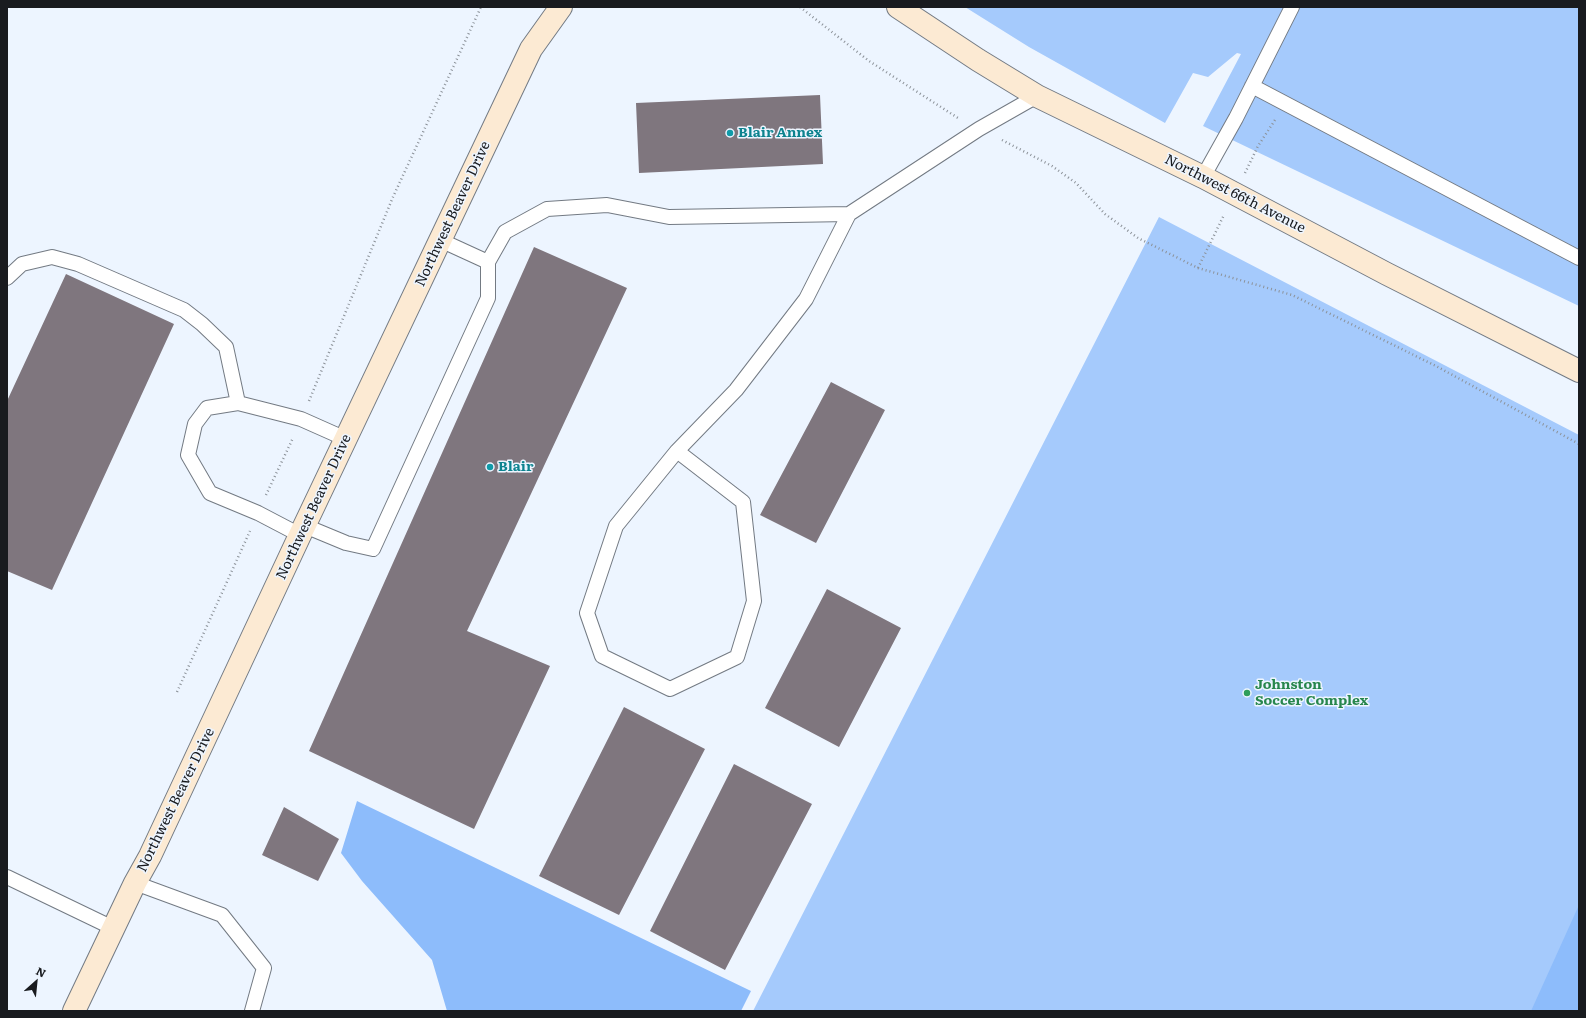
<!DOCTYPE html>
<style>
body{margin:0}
#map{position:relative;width:1586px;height:1018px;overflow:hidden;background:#edf5ff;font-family:Literata,serif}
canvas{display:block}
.frame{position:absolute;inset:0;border:8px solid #191b1f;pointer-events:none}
.north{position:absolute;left:16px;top:962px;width:40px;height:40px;-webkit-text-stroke:3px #edf5ff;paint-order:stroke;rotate:27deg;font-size:11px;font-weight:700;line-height:16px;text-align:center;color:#191b1f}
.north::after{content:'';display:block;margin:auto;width:14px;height:18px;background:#191b1f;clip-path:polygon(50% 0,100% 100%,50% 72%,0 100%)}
</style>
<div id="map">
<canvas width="1586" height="1018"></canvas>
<div class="frame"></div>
<div class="north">N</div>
</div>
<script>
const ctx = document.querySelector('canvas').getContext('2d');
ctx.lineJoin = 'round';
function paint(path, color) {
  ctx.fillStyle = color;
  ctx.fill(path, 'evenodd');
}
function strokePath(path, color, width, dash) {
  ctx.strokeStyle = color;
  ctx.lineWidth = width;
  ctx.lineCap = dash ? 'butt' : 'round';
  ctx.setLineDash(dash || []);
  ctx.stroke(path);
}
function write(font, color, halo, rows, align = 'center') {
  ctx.font = font + ' Literata,serif';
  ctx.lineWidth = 3;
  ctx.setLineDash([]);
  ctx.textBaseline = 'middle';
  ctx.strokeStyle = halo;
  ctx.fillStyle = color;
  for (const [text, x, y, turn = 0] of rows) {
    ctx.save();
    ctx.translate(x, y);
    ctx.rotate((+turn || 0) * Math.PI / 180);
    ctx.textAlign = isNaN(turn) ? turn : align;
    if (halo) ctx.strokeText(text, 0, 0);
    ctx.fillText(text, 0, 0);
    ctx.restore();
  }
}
const green = new Path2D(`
 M965 7H1579V306L1203 126 1241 54 1237 53 1208 77 1193 73 1165 123 1029 47Z
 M1159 217 1579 435V1011H753Z`);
const forest = new Path2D(`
 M357 801 751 991 741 1011H447L432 960 362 881 341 853Z
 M1579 905V1011H1531Z`);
const building = new Path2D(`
 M820 95 823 164 639 173 636 103Z
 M534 247 627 288 467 631 550 666 474 829 309 751Z
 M66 274 174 324 52 590 7 571V401Z
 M831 382 885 410 816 543 760 515Z
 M827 589 901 628 839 747 765 708Z
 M624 707 705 749 619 915 539 876Z
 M734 764 812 804 725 970 650 931Z
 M284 807 339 839 318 881 262 855Z`);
const path = new Path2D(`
 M800 7 869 61 958 118
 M1002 140 1052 166 1076 183 1105 214 1138 238 1198 268 1292 295 1436 366 1579 444
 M1245 173 1258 146 1275 120
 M1198 268 1224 215
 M309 401 393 197 481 7
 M266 495 293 438
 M177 692 250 531`);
const service = new Path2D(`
 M1252 86 1579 258
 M1203 177 1236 118 1292 7
 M440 240 488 262 505 232 547 209 607 205 669 217 849 214 979 129 1037 96
 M7 278 22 264 52 257 78 264 184 310 202 324 226 347 238 403
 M677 451 743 502 754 601 737 657 670 689 602 656 587 613 616 526 677 451 736 390 806 299 849 214
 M305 526 346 543 373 549 488 298V262
 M300 535 258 513 210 493 188 455 195 424 207 408 238 403 301 419 346 439
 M7 877 113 928
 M135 883 222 915 264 968 252 1011`);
const secondary = new Path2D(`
 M898 7 978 60 1037 96 1203 177 1387 274 1579 371
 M74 1011 135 883 150 856 300 535 531 49 561 7`);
const markers = [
 [730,133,4,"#0f9aa8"],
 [490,467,4,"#0f9aa8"],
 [1247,693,4,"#2e9e5b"]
];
const cultureNames = [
 ["Blair Annex",738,133],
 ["Blair",498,467]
];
const streetNames = [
 ["Northwest 66th Avenue",1235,194,27],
 ["Northwest Beaver Drive",453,214,-65],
 ["Northwest Beaver Drive",314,507,-65],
 ["Northwest Beaver Drive",176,800,-64]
];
const leisureNames = [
 ["Johnston",1255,685],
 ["Soccer Complex",1255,701]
];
paint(green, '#a5cafc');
paint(forest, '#8dbcfb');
paint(building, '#7f767e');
strokePath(service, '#737a83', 16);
strokePath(secondary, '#737a83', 24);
strokePath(path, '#8c9299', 2.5, [1, 3]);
strokePath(service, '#fff', 14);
strokePath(secondary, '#fcead3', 22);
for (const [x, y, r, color] of markers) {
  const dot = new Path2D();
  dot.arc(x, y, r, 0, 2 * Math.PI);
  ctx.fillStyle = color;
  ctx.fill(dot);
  strokePath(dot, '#edf5ff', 1.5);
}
write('bold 14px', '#0d838f', '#edf5ff', cultureNames, 'left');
write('14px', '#191b1f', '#edf5ff', streetNames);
write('bold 14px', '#27864d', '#edf5ff', leisureNames, 'left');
</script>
